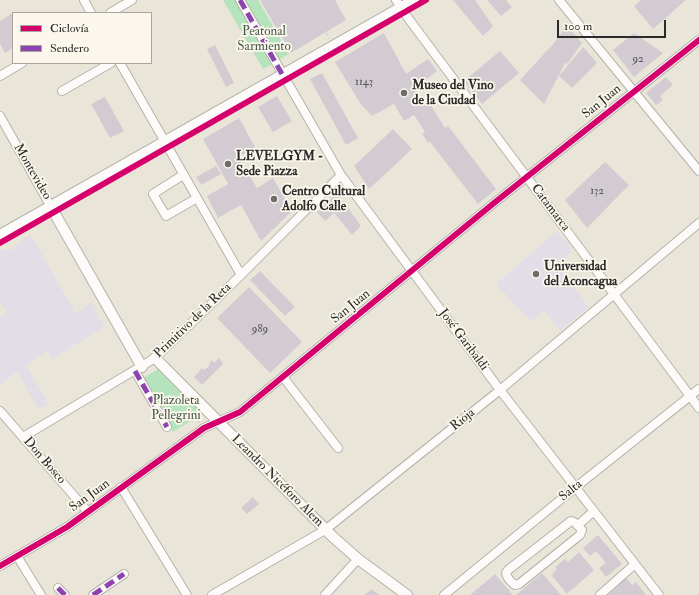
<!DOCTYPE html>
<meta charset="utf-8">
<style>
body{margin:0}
#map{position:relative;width:699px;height:595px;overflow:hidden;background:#e9e6d9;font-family:"IM FELL Double Pica",serif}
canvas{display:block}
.legend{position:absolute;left:12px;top:12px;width:140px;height:52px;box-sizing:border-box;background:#fbf7ec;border:1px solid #a8a59f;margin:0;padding:5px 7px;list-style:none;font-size:12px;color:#2b2b2b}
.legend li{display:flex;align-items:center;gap:8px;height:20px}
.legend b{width:20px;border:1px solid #a8a59f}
.scale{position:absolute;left:557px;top:20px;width:109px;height:18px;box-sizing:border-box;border:2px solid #2b2b2b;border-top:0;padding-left:5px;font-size:12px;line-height:14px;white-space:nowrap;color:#2b2b2b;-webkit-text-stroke:3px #fbf7ec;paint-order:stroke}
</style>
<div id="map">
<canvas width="699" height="595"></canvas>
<ul class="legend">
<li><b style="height:5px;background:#d6006c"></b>Ciclovía</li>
<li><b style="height:5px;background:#8e44ad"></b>Sendero</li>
</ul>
<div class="scale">100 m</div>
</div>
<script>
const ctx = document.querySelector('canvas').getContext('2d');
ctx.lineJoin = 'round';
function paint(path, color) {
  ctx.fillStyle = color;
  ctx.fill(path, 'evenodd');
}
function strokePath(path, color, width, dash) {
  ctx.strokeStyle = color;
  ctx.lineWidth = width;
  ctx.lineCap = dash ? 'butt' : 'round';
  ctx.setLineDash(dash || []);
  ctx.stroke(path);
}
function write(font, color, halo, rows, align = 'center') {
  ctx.font = font + ' "IM FELL Double Pica",serif';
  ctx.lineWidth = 3.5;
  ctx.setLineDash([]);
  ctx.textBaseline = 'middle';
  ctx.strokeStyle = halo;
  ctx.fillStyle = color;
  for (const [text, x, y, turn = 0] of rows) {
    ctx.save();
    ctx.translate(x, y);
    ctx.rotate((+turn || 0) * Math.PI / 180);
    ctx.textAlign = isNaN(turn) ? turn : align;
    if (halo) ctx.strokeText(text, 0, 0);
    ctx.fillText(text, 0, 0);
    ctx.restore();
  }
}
const built = new Path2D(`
 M557 231 573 250 557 265 589 307 560 331 544 310 531 321 496 284Z
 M31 235 76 314 92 301 104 327 52 359 47 351 26 365 49 405 38 409 17 371 0 385V317L7 312 0 302V251L10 249 11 251 21 240Z`);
const green = new Path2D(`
 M223 0H258L289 54 263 69Z
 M158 369 202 414 173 432 142 379Z`);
const building = new Path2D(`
 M260 0H335L346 20 291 53Z
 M453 0H475L493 26 483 36Z
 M487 0H506L512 7 501 16Z
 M641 0H686L653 29 634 6Z
 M13 13V48L5 53 0 44V21Z
 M567 25 582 43 567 64 565 63 544 104 520 80 555 42Z
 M384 33 406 74 428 59 437 71 414 89 423 103 427 99 445 128 448 126 496 189 478 204 430 142 428 143 422 134 425 132 414 115 404 121 394 104 372 116 360 103 335 62Z
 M634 33 663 53 634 77 613 50Z
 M215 45 234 83 226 87 207 49Z
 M583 47 597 63 572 88 559 76Z
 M500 51 519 73 482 104 464 81Z
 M322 73 358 138 346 145 310 79Z
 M666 77 673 85 660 96 663 100 656 105 646 93Z
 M277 96 292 121 273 132 258 107Z
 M105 97 124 131 110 138 91 104Z
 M239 118 255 147 238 157 257 188 273 178 292 211 261 241 241 205 218 218 207 196 228 184 203 139Z
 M393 129 412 149 369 189 354 166Z
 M605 162 629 185 587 228 565 200Z
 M216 166 221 174 201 185 196 177Z
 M337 193 361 226 352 235 334 213 325 221 317 212Z
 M260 271 295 307 285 316 250 280Z
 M249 287 302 342 270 373 217 318Z
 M219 358 223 364 202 385 194 377 202 368 204 370 210 365 209 363 212 360 214 363Z
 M253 497 259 504 247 514 241 508Z
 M598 535 622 564 606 577 599 568 606 563 596 551 590 556 583 548Z
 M579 552 594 570 567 594 552 576 553 575 552 574 557 569 555 567 565 559 568 562Z
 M542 573 561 595H516Z
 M495 574 513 595H470Z
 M626 578 632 585 636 582 646 595H608L618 586 617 584Z
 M372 589 375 592 380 595H364Z`);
const path = new Path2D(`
 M326 33 330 39
 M366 36 416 106 489 197
 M171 388 199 422`);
const minor = new Path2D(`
 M84 0 91 13
 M240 0 341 175 500 390 659 595
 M396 0 408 18 699 408
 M559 0 699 171
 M110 13 132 0
 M120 63 241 275
 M0 76 22 63
 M62 91 111 63
 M0 116 51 207
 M183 175 153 194 166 216 197 198
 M135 371 167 427
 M283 377 338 448
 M0 411 88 512
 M23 437 155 358 241 275 341 175
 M121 487 187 595
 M571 521 574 522 582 530 580 535 519 584 515 585C511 582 507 578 506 573L508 570Z
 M578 525 594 511
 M17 556 41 595
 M0 566 67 527 204 428 240 412 494 203 699 40
 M58 588 65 595
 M93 595 124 574
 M212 595 325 530 500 390 699 223
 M325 595 358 559
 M444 595 576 487 699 389
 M600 595 635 564`);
const major = new Path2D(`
 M51 207 142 367
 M0 235 414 0
 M155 358 333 537 358 559 407 595`);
const quiet = new Path2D(`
 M240 0 282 74
 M135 371 167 427
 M58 588 65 595
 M93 595 124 574`);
const cycleway = new Path2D(`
 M0 243 426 0
 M0 566 67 527 204 428 240 412 494 203 699 40`);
const markers = [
 [404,93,4,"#6e6c68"],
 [228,164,4,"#6e6c68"],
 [274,199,4,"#6e6c68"],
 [536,274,4,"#6e6c68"]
];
const numberNames = [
 ["92",638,60],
 ["1143",364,83],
 ["132",597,192],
 ["989",260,330]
];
const parkNames = [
 ["Peatonal",264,32],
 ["Sarmiento",264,47],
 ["Plazoleta",176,401],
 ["Pellegrini",176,416]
];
const poiNames = [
 ["Museo del Vino",412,86],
 ["de la Ciudad",412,101],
 ["LEVELGYM -",236,157],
 ["Sede Piazza",236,172],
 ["Centro Cultural",282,192],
 ["Adolfo Calle",282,207],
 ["Universidad",544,267],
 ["del Aconcagua",544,282]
];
const streetNames = [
 ["San Juan",602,102,-39],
 ["Montevideo",32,172,60],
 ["Catamarca",550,208,53],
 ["San Juan",351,307,-39],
 ["Primitivo de la Reta",193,321,-44],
 ["José Garibaldi",463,340,53],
 ["Rioja",463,420,-39],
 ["Don Bosco",44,461,49],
 ["Leandro Nicéforo Alem",277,481,45],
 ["Salta",571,491,-39],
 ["San Juan",90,496,-36]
];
paint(built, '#e3dde8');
paint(green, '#b5e3bb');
paint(building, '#d2ccd2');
strokePath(minor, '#b4b2aa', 10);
strokePath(major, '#b4b2aa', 12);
strokePath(path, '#d4d2cf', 1.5, [3, 3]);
strokePath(minor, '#fcfbf9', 8);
strokePath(major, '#fcfbf9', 10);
strokePath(quiet, '#8e44ad', 5, [10, 5]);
strokePath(cycleway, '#d6006c', 6);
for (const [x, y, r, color] of markers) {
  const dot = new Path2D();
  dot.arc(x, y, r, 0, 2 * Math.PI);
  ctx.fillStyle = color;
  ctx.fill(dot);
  strokePath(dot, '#fbf7ec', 1.5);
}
write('11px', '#555355', null, numberNames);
write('13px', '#435849', '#fbf7ec', parkNames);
write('bold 13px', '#2b2b2b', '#fbf7ec', poiNames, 'left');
write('13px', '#2b2b2b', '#fbf7ec', streetNames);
</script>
